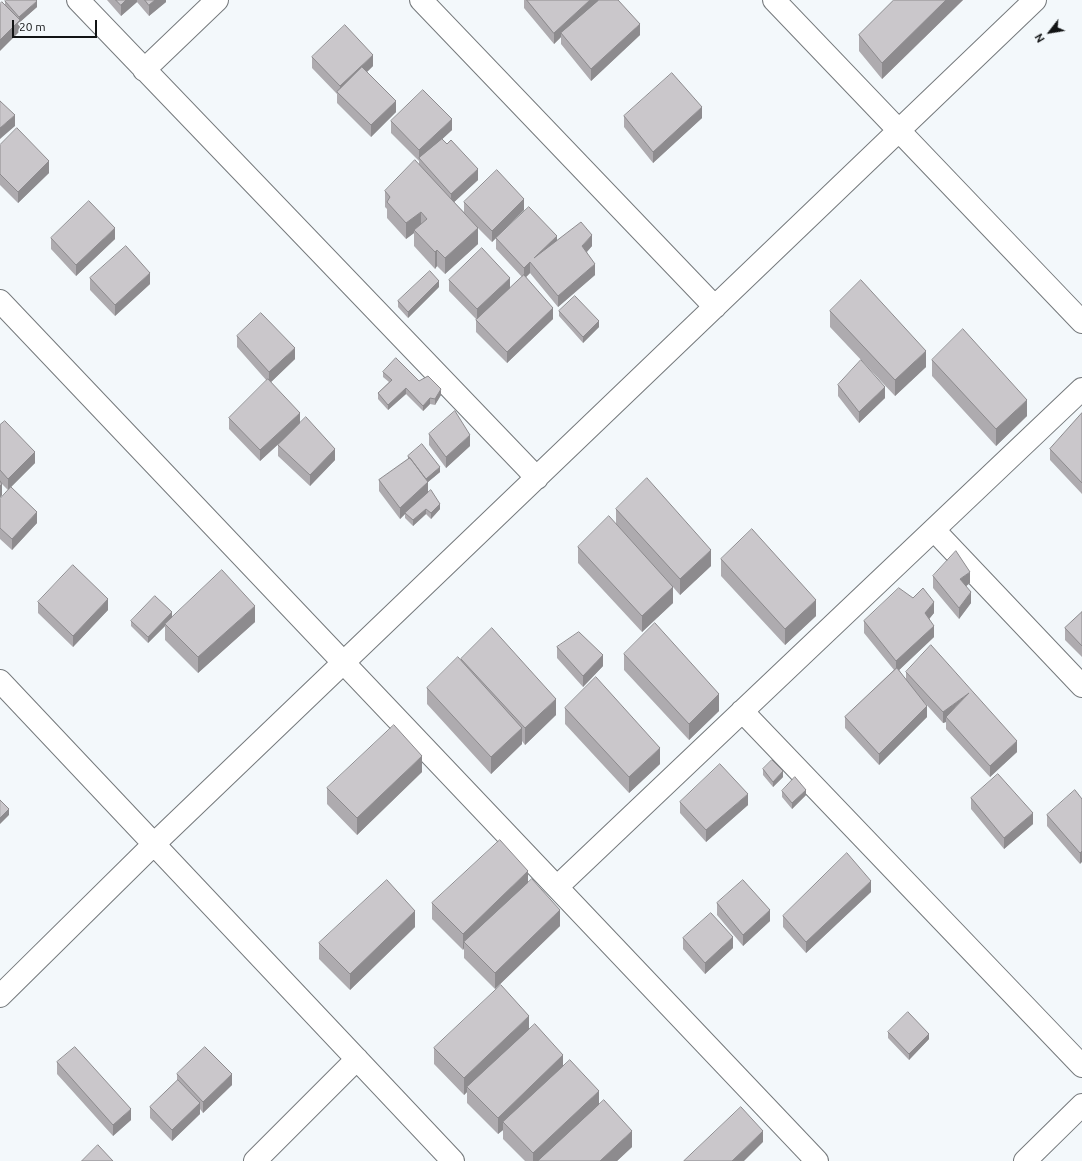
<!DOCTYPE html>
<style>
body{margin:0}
#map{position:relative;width:1082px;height:1161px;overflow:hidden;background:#f3f8fb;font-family:Ubuntu,sans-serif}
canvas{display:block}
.north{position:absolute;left:1030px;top:12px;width:40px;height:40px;-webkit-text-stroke:3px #f3f8fb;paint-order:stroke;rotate:239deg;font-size:11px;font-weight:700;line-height:16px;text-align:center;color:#121415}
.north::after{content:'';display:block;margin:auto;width:14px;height:18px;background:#121415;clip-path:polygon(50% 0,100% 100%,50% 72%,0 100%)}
.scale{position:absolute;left:12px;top:20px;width:85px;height:18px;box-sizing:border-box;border:2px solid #121415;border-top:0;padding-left:5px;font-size:12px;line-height:14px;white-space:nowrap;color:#121415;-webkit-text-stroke:3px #f3f8fb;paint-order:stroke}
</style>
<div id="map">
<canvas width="1082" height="1161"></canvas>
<div class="north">N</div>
<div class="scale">20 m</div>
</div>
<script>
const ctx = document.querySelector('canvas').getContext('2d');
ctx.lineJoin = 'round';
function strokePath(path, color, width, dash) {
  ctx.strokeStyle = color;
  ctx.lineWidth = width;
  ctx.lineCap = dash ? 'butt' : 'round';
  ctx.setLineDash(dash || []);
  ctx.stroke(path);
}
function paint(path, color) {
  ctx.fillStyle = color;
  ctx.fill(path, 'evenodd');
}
const minor = new Path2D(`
 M78 0 537 478
 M421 0 715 307
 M774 0 1082 322
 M144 70 217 0
 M0 301 817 1161
 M934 530 1082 686
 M0 681 453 1161
 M742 711 1082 1066
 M557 887 1082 389
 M0 996 154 844 1035 0
 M255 1161 357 1059
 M1025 1161 1082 1105`);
const wall = new Path2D(`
 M107 0H166V2L149 16 137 2 121 16Z
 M524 0H618L640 35 591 81 561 44V37L554 44 524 8Z
 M894 0H963L882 79 859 51V35Z
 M5 1 37 7 20 22V31L5 5Z
 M312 57 373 66 367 72 396 112 371 137 337 103V94L312 68Z
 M624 116 702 118 653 163 624 127Z
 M391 121 452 130 442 139 478 180 454 202 464 212V202L524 210 492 242 478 228V244L445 274 437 266 435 269 414 246V233L406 239 387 218V209L385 207V191L419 164V161L391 133Z
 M0 145 49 173 18 203 0 185Z
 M51 238 115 239 76 276 51 249Z
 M496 238 557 241 592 246 587 252 595 275 558 307 530 273 526 277 553 319 507 363 476 332V320H477L449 291V280L510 288 522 277 496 249Z
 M90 278 150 284 115 316 90 290Z
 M439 287 408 318 398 307V301Z
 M559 311 599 327 583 343 559 316Z
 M830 311 926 367 895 396 830 327Z
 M237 336 295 359 271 382 300 423 335 460 310 486 278 456V445L283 440 260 461 229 429V418L267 381 237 347Z
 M932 360 1027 416 996 446 932 376Z
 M383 372 419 381 441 395 435 405 430 404 423 411 406 394 388 410 378 399V393L389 382 383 377Z
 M838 385 885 398 859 423 838 396Z
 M1082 413V494L1050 460V449Z
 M0 425 35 463 8 490 2 484V495L0 498Z
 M429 434 470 446 446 468 429 445Z
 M408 456 440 472 428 482V492L440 509 431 519 426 514 413 526 405 518V514L400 519 379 491V480L408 459Z
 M0 499 37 523 12 550 0 539Z
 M616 509 711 566 680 595 673 587V603L642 632 578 563V547L616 524Z
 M721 559 816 616 785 645 721 576Z
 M933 576 970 583 966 586 971 603 959 619 933 588Z
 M913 598 934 613 929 619 934 637 899 670 906 680V672L1017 752 990 777 946 729V722L943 723 924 702 927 717 879 765 845 728V717L894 670 864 633V621Z
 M38 602 108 610 73 647 38 613Z
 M1082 612V657L1065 640V628Z
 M172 617 255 622 198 673 165 640V626L148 643 131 626V621Z
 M557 647 603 666 583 687 557 658Z
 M624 654 719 711 689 740 624 670Z
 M461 659 556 715 525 745 522 741V744L491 774 427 704V688L461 660Z
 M565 708 660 764 629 793 565 724Z
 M763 769 783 777 773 787 763 775Z
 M422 772 357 835 327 804V788Z
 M782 791 806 795 792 809 782 797Z
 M971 798 1033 824 1004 849 971 809Z
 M1082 799 1080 864 1047 826V815Z
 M680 802 748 805 706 842 680 813Z
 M528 883 560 926 495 989 464 958V948L463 950 432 919V903Z
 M871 892 806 953 783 927V916Z
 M717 903 770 921 743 946 717 915Z
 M415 927 350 990 319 959V943Z
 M683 938 733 948 705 974 683 949Z
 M529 1029 599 1105 632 1147 617 1161H525L503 1139V1130L498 1134 467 1103V1092L464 1095 434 1064V1048Z
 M888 1032 929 1039 909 1060 888 1038Z
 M57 1062 131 1120 113 1136 57 1074Z
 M177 1074 232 1085 203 1113 200 1109V1114L172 1141 150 1118V1107L177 1081Z`);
const shadedWall = new Path2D(`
 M126 0H137V2L121 16V5Z
 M155 0H166V2L149 16V5Z
 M590 0H602L561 33V37L554 44V33Z
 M946 0H963L882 79V63Z
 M37 1V7L20 22V31L0 51V40L19 21V17Z
 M640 24V35L591 81V69Z
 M373 55V66L342 96 340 95V86Z
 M396 101V112L371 137V125Z
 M702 107V118L653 163V152Z
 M15 115V126L0 139V128Z
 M452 119V130L420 160 419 158V161V150Z
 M49 161V173L18 203V192Z
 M478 169V180L451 205V194Z
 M524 199V210L492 242V231Z
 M421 212V228L414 230V233L406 239V223Z
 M115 228V239L76 276V265Z
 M478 228V244L445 274V258Z
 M592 235V246L582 257V246Z
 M557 236V247L534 258Z
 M437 250V266L435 269V252Z
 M530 262V273L524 279V268Z
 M595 264V275L558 307V296Z
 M150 273V284L115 316V305Z
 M510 278V289L477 320V309Z
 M439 281V287L408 318V312Z
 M553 308V319L507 363V352Z
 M599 321V327L583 343V337Z
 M295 348V359L269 384V372Z
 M926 351V367L895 396V380Z
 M885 387V398L859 423V412Z
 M406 388V394L388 410V405Z
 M441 389V395L435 405V399Z
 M430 398V404L423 411V406Z
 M1027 400V416L996 446V429Z
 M300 413V424L260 461V450Z
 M470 435V446L446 468V457Z
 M335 449V460L310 486V475Z
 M35 452V463L8 490V479Z
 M440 467V472L428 482V493L405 513V514L400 519V508L425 479Z
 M2 484V495L0 498V486Z
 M440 504V509L431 519V513Z
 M426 509V514L413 526V520Z
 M37 512V523L12 550V539Z
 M711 550V566L680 595V579Z
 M970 572V583L960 591V579Z
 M673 587V603L642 632V616Z
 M971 592V603L959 619V608Z
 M108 599V610L73 647V636Z
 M816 600V616L785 645V629Z
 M934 602V613L925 624V613Z
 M255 606V622L198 673V657Z
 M172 612V618L165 624V626L148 643V637Z
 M934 626V637L896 673V661Z
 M603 655V666L583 687V676Z
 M969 693 946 717V722L943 723V712Z
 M719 694V711L689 740V724Z
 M556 699V715L525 745V728Z
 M927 706V717L879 765V754Z
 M522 728V744L491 774V757Z
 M1017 741V752L990 777V766Z
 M660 748V764L629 793V777Z
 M422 756V772L357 835V818Z
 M783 771V777L773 787V782Z
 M806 790V795L792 809V803Z
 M748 794V805L706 842V830Z
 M9 809V815L0 824V818Z
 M1033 813V824L1004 849V838Z
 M1082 851V862L1080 864V853Z
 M528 871V887L464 942V948L463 950V934Z
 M871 881V892L806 953V942Z
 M560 910V926L495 989V973Z
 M770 910V921L743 946V935Z
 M415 911V927L350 990V974Z
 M733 937V948L705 974V963Z
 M529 1016V1032L467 1087V1092L464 1095V1078Z
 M929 1034V1039L909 1060V1054Z
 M563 1055V1071L503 1122V1130L498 1134V1118Z
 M232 1074V1085L203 1113V1102Z
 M599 1091V1107L542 1161H533V1153Z
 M200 1103V1114L172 1141V1130Z
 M131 1109V1120L113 1136V1125Z
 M632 1131V1147L617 1161H600Z
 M763 1131V1142L744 1161H732Z`);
const building = new Path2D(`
 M6 0H36L37 1 19 17 5 1Z
 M116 0H126L121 5Z
 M145 0H155L149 5Z
 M527 0H590L554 33Z
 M599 0H618L640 24 591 69 561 33Z
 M894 0H946L882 63 859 35Z
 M2 2 20 20 0 40V4Z
 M345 25 373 55 340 86 312 57Z
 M362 67 396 101 371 125 337 92Z
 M672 73 702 107 653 152 624 116Z
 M423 90 452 119 419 150 391 121Z
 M0 101 15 115 0 128Z
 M17 128 49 161 18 192 0 174V145Z
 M442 139 447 144 451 140 478 169 451 194 419 158Z
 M415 160 478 228 445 258 437 250 435 252 414 230 427 219 421 212 406 223 387 202 390 197 385 191Z
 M497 170 524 199 492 231 464 202Z
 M89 201 115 228 76 265 51 238Z
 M529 207 557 236 534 258 581 222 592 235 582 246 595 264 558 296 530 262 524 268 496 238Z
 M126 246 150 273 115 305 90 278Z
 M482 248 510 278 477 309 449 280Z
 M430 271 439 281 408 312 398 301Z
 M524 275 553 308 507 352 476 320Z
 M861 280 926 351 895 380 830 311Z
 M575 296 599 321 583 337 559 311Z
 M261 313 295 348 269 372 237 336Z
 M963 329 1027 400 996 429 932 360Z
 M396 358 419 381 428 376 441 389 435 399 430 398 423 406 406 388 388 405 378 393 392 380 383 372Z
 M861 360 885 387 859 412 838 385Z
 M268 379 300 413 260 450 229 418Z
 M455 411 470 435 446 457 429 434Z
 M1082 413V483L1050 449Z
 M306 417 335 449 310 475 278 445Z
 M5 421 35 452 8 479 0 470V425Z
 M422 444 440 467 426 479 410 458H409L408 456Z
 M410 458 428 482 400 508 379 480Z
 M647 478 711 550 680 579 616 509Z
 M0 481 2 484 0 486Z
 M11 487 37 512 12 539 0 528V499Z
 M431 490 440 504 431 513 426 509 413 520 405 513Z
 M609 516 673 587 642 616 578 547Z
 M752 529 816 600 785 629 721 559Z
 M956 551 970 572 960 579 971 592 959 608 933 576Z
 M73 565 108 599 73 636 38 602Z
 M222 570 255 606 198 657 165 624Z
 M899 588 913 598 923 588 934 602 925 613 934 626 896 661 864 621Z
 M155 596 172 612 148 637 131 621Z
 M1082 612V646L1065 628Z
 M655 623 719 694 689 724 624 654Z
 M492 628 556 699 525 728 461 659Z
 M579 632 603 655 583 676 557 647Z
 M931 645 1017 741 990 766 946 717 969 693 943 712 906 672Z
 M458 657 522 728 491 757 427 688Z
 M897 668 927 706 879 754 845 717Z
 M596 677 660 748 629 777 565 708Z
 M394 725 422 756 357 818 327 788Z
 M772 760 783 771 773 782 763 769Z
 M720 764 748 794 706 830 680 802Z
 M998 774 1033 813 1004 838 971 798Z
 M795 777 806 790 792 803 782 791Z
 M1075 790 1082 799V851L1080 853 1047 815Z
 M0 800 9 809 0 818Z
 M500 840 528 871 463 934 432 903Z
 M847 853 871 881 806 942 783 916Z
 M532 879 560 910 495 973 464 942Z
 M387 880 415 911 350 974 319 943Z
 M743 880 770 910 743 935 717 903Z
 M711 913 733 937 705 963 683 938Z
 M501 985 529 1016 464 1078 434 1048Z
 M908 1012 929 1034 909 1054 888 1032Z
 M535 1024 563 1055 498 1118 467 1087Z
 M75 1047 131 1109 113 1125 57 1062Z
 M205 1047 232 1074 203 1102 177 1074Z
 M570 1060 599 1091 533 1153 503 1122Z
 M178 1080 200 1103 172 1130 150 1107Z
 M604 1100 632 1131 600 1161H538Z
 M741 1107 763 1131 732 1161H684Z
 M98 1145 113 1161H82Z`);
strokePath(minor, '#75797c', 24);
strokePath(minor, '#fff', 22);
paint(wall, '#aeabaf');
paint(shadedWall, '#8d8b8e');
paint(building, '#cac7cb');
strokePath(building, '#8d8b8e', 1);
</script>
